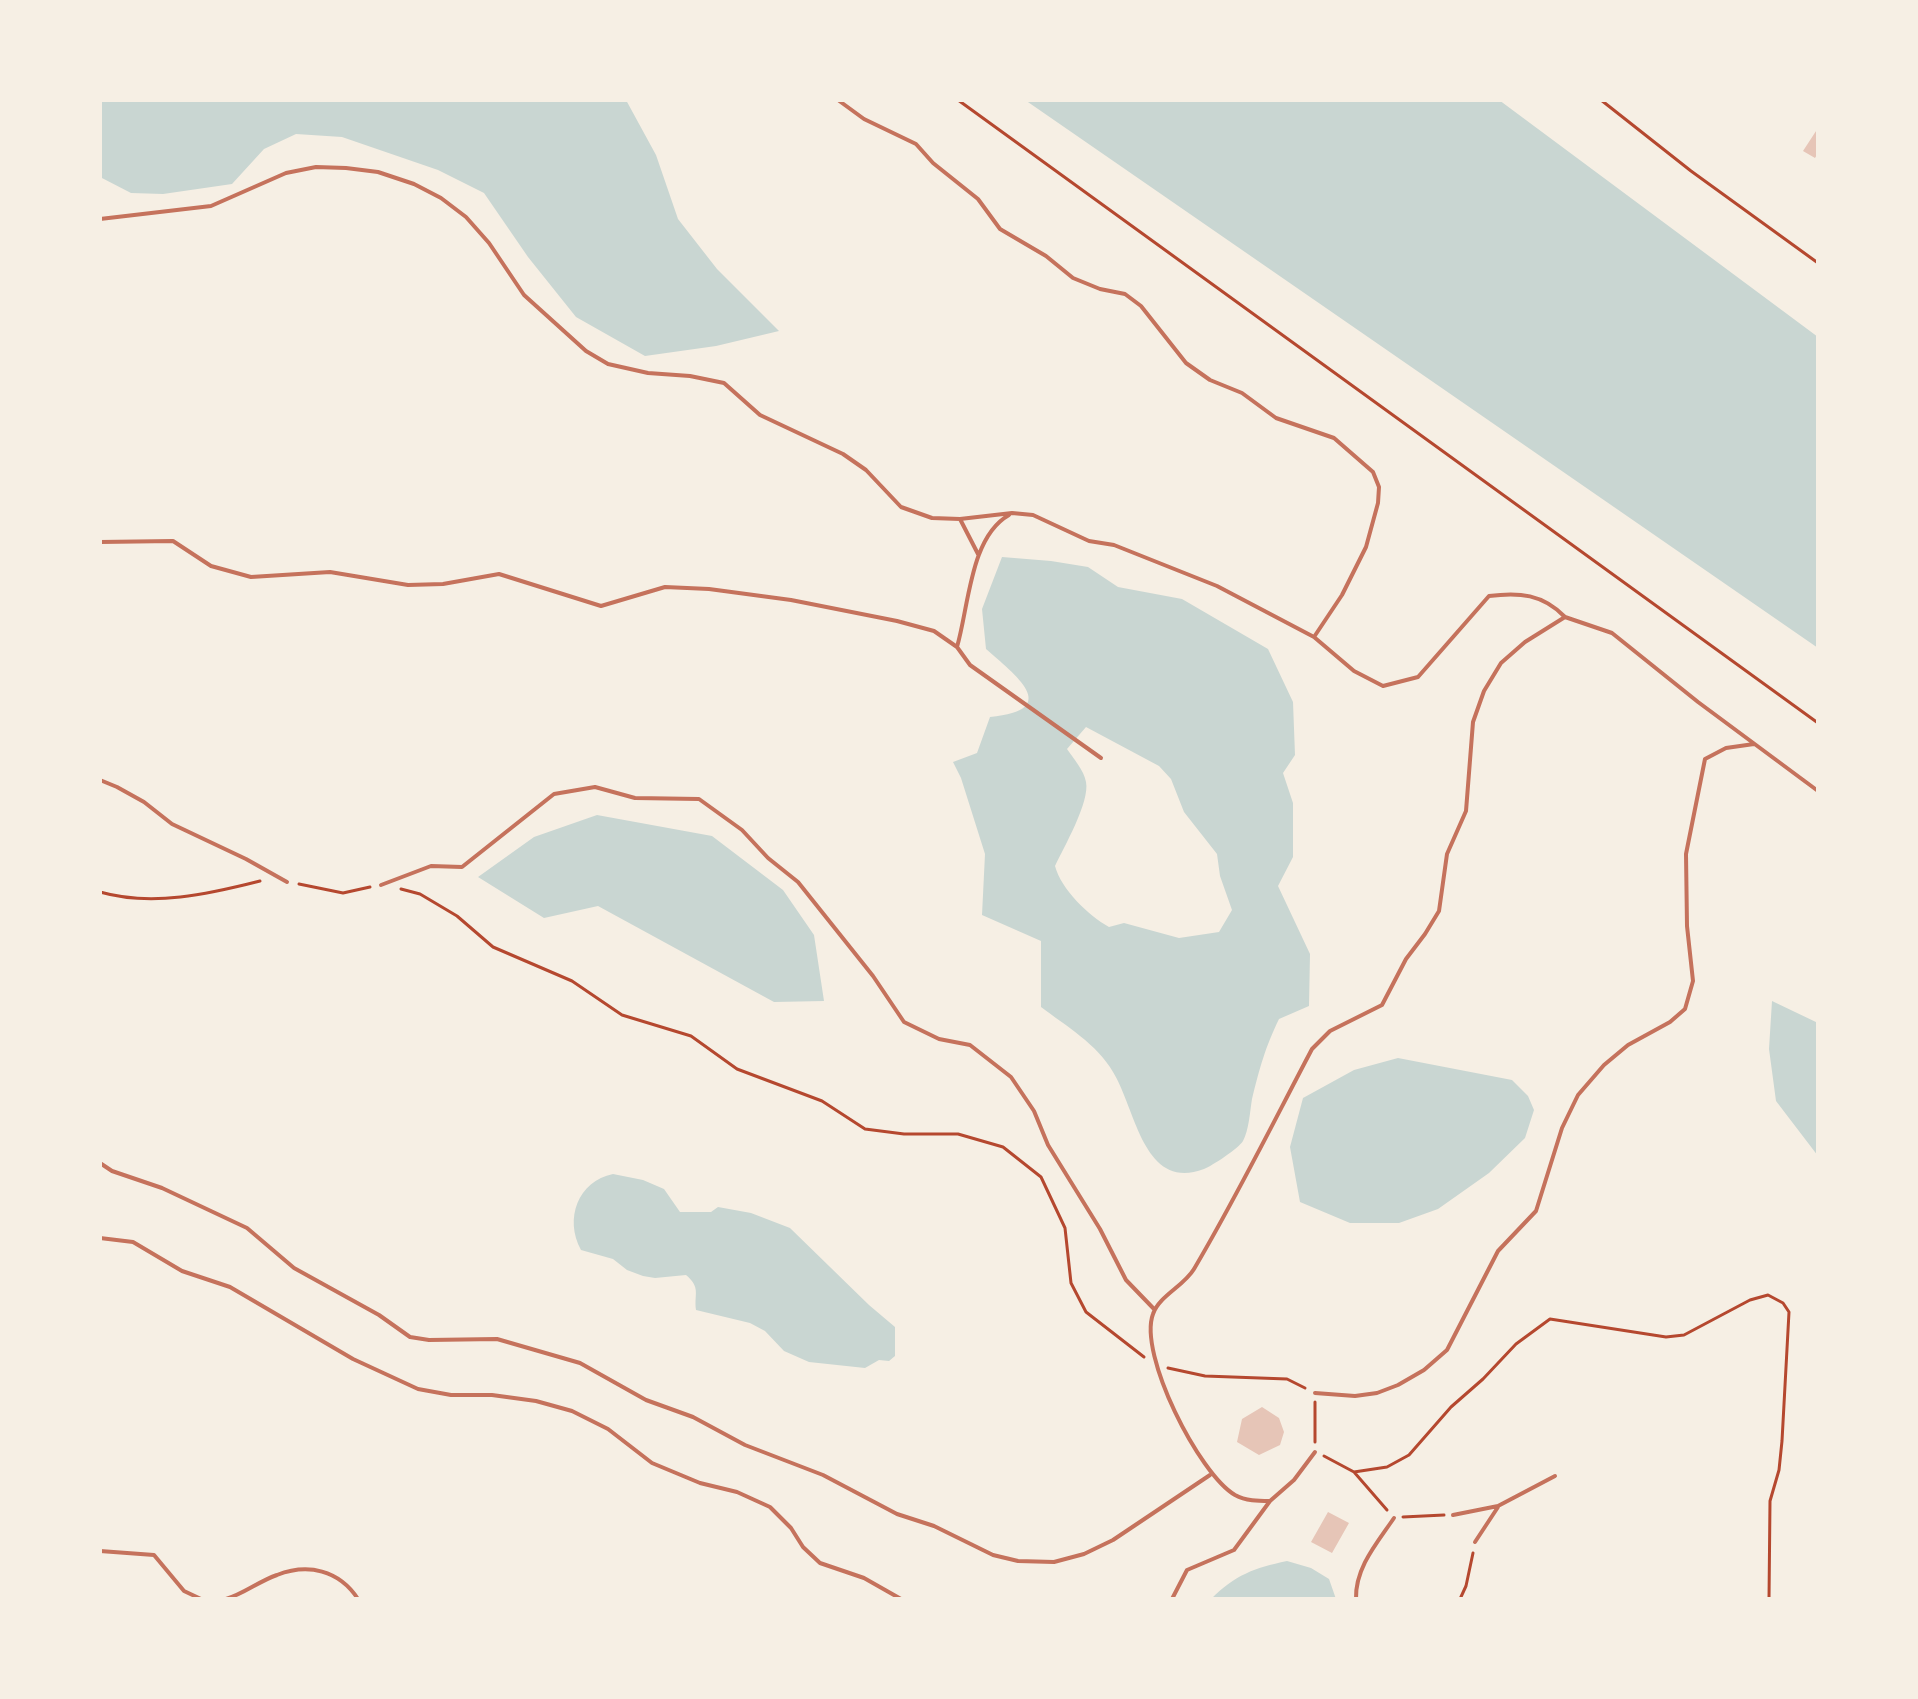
<!DOCTYPE html>
<style>
body{margin:0}
#map{position:relative;width:1918px;height:1699px;overflow:hidden;background:#f6efe4;font-family:Arial,sans-serif}
canvas{display:block}
.frame{position:absolute;inset:0;border:102px solid #f6efe4;pointer-events:none}
</style>
<div id="map">
<canvas width="1918" height="1699"></canvas>
<div class="frame"></div>
</div>
<script>
const ctx = document.querySelector('canvas').getContext('2d');
ctx.lineJoin = 'round';
function paint(path, color) {
  ctx.fillStyle = color;
  ctx.fill(path, 'evenodd');
}
function strokePath(path, color, width, dash) {
  ctx.strokeStyle = color;
  ctx.lineWidth = width;
  ctx.lineCap = dash ? 'butt' : 'round';
  ctx.setLineDash(dash || []);
  ctx.stroke(path);
}
const water = new Path2D(`
 M100 100H626L656 155 678 219 717 269 779 331 716 346 645 356 576 317 528 257 484 193 438 170 342 137 296 134 264 149 232 184 163 194 131 193 100 177Z
 M1025 100H1499L1818 337V648Z
 M1002 557 1051 561 1088 567 1118 587 1182 599 1268 649 1293 702 1295 755 1283 773 1293 803V857L1278 886 1310 954 1309 1006 1279 1019C1265 1048 1260 1067 1252 1099 1250 1111 1249 1130 1243 1141 1239 1148 1212 1166 1204 1169 1143 1192 1136 1109 1113 1072 1097 1044 1066 1026 1041 1007V941L982 915 985 854 961 778 953 762 977 753 990 717C1064 710 1014 674 986 649L982 609ZM1086 727 1159 766 1171 779 1184 812 1217 854 1220 876 1232 910 1219 932 1179 938 1124 923 1109 927C1088 915 1061 889 1055 866 1064 847 1090 802 1086 782 1084 770 1073 758 1067 749Z
 M597 815 712 836 783 890 814 935 824 1001 774 1002 598 906 544 918 478 877 534 837Z
 M1772 1001 1818 1023V1156L1776 1101 1769 1049Z
 M1398 1058 1512 1080 1528 1096 1534 1110 1525 1138 1489 1173 1438 1209 1399 1223H1350L1300 1202 1290 1147 1303 1098 1354 1070Z
 M613 1174 643 1180 664 1189 680 1212H711L718 1207 751 1213 790 1228 869 1305 895 1327V1356L889 1361 879 1360 865 1368 809 1362 784 1351 765 1331 750 1323 696 1310C694 1293 701 1288 686 1275L655 1278 643 1276 627 1270 613 1259 581 1250C564 1219 578 1181 613 1174Z
 M1287 1561 1311 1568 1329 1579 1336 1599H1211C1235 1575 1254 1568 1287 1561Z`);
const building = new Path2D(`
 M1818 128V153L1815 158 1803 151Z
 M1262 1407 1279 1418 1284 1432 1280 1445 1259 1455 1237 1442 1242 1419Z
 M1328 1512 1349 1523 1332 1553 1311 1542Z`);
const path = new Path2D(`
 M958 100 1818 723
 M1601 100 1691 171 1818 263
 M299 884 343 893 370 887
 M401 889 420 894 457 916 493 947 572 981 622 1015 691 1036 737 1069 822 1101 865 1129 904 1134H958L1003 1147 1041 1177 1065 1228 1071 1283 1086 1312 1144 1357
 M100 892C152 907 209 894 260 881
 M1168 1368 1205 1376 1287 1379 1305 1388
 M1315 1402V1442
 M1324 1456 1354 1472 1387 1510
 M1354 1472 1387 1467 1409 1455 1451 1407 1483 1379 1516 1344 1550 1319 1666 1337 1684 1335 1750 1300 1768 1295 1783 1303 1789 1312 1782 1441 1779 1470 1770 1501 1769 1599
 M1403 1517 1444 1515
 M1460 1599 1466 1586 1473 1553`);
const service = new Path2D(`
 M838 100 864 119 916 144 933 163 978 199 1000 229 1046 256 1073 278 1100 289 1125 294 1141 306 1186 363 1210 380 1242 393 1276 418 1334 438 1373 472 1379 487 1378 503 1366 547 1342 595 1314 637
 M100 219 211 206 286 173 316 167 346 168 378 172 414 184 441 198 466 217 489 243 524 295 586 351 608 364 648 373 690 376 724 383 760 415 843 454 866 470 901 507 932 518 960 519 1012 513 1033 515 1089 541 1114 545 1217 586 1314 637 1354 671 1383 686 1418 677 1489 596C1519 592 1543 594 1565 617L1525 642 1501 663 1484 691 1473 722 1466 811 1447 854 1439 911 1425 934 1406 959 1382 1005 1330 1031 1312 1049C1273 1123 1236 1198 1194 1269 1184 1286 1159 1296 1153 1314 1138 1354 1199 1474 1235 1495 1246 1501 1258 1501 1270 1501L1294 1480 1315 1452
 M1009 515C970 537 969 606 957 647L970 665 1101 758
 M960 519 978 554
 M100 542 173 541 211 566 251 577 330 572 408 585 443 584 499 574 601 606 665 587 709 589 791 600 897 621 934 631 957 647
 M1565 617 1612 633 1698 702 1818 791
 M100 780 117 787 144 802 172 824 246 859 287 882
 M381 885 431 866 462 867 554 794 595 787 635 798 699 799 742 830 768 858 798 882 873 976 904 1022 939 1039 970 1045 1011 1077 1034 1111 1048 1145 1100 1229 1126 1280 1154 1309
 M100 1163 112 1171 162 1188 247 1228 294 1268 379 1315 410 1337 429 1340 497 1339 580 1363 646 1400 693 1417 745 1445 823 1475 897 1514 934 1526 993 1555 1018 1561 1054 1562 1084 1554 1113 1540 1210 1475
 M100 1238 133 1242 182 1271 230 1287 353 1359 418 1389 451 1395H492L536 1401 572 1411 608 1429 652 1463 700 1483 737 1492 770 1507 791 1528 803 1547 820 1563 864 1578 901 1599
 M1315 1393 1355 1396 1377 1393 1398 1385 1424 1370 1447 1350 1498 1251 1536 1211 1562 1128 1578 1095 1604 1065 1628 1045 1670 1022 1685 1009 1693 981 1687 926 1686 854 1705 759 1726 748 1754 744
 M1453 1515 1498 1506 1555 1476
 M1475 1542 1498 1507
 M100 1551 154 1555 184 1591 201 1599
 M226 1599C244 1594 259 1581 277 1575 308 1563 339 1570 358 1599
 M1172 1599 1187 1570 1234 1550 1270 1501
 M1356 1599C1355 1568 1377 1543 1394 1518`);
paint(water, '#c9d6d2');
paint(building, '#e6c5b7');
strokePath(path, '#b5482f', 3);
strokePath(service, '#c5725c', 4);
</script>
